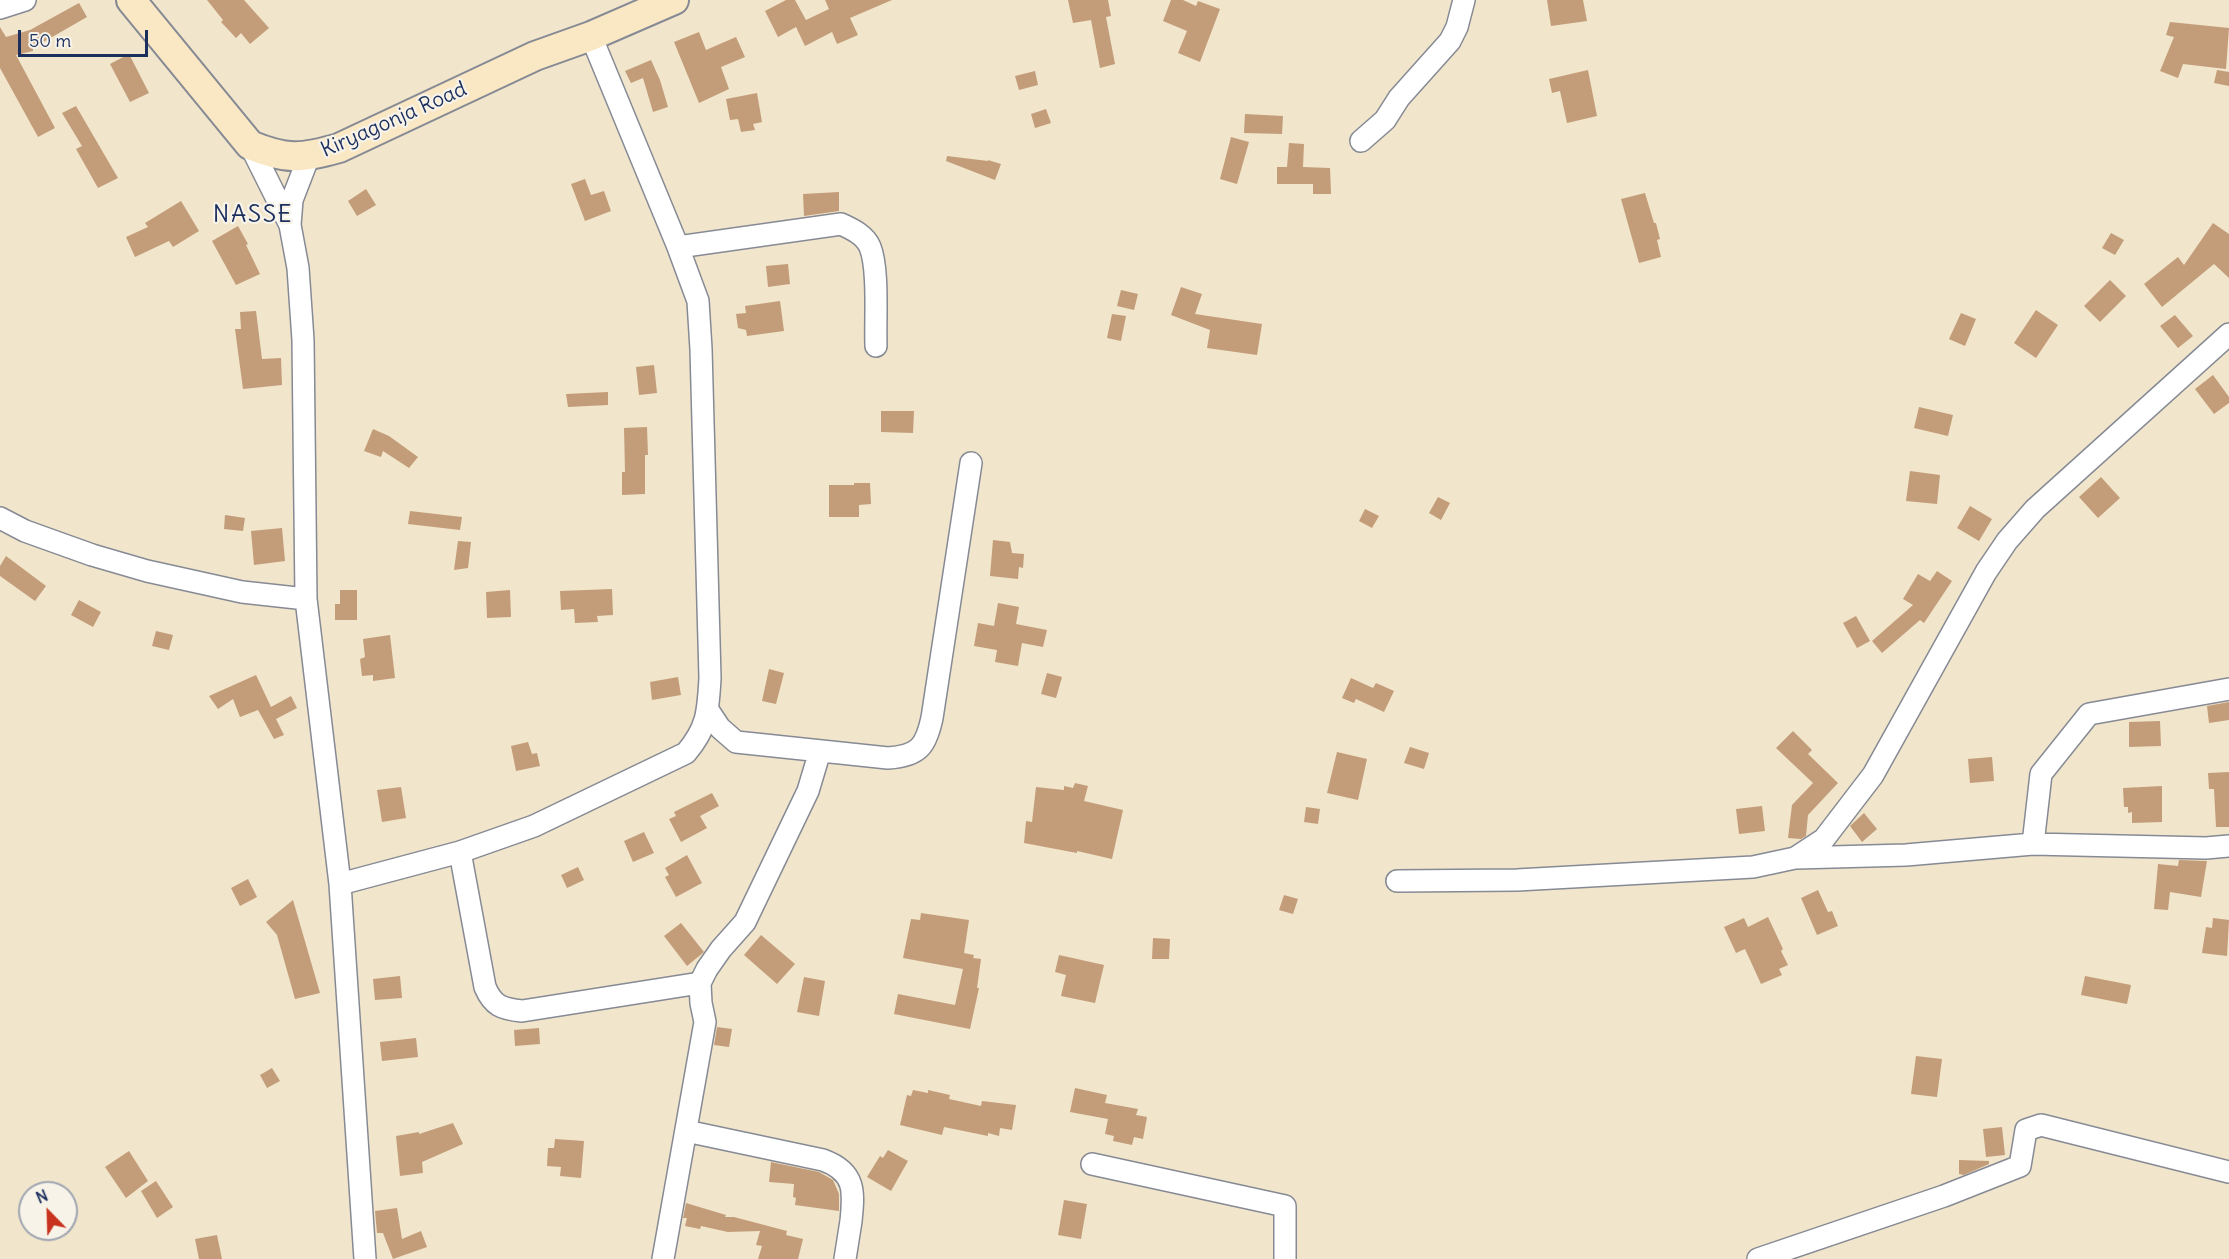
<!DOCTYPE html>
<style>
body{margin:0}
#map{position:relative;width:2229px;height:1259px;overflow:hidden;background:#f1e5cb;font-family:Delius,sans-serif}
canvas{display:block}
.north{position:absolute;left:18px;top:1181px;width:60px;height:60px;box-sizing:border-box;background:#f7f3e8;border:2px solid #9fa5b1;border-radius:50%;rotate:337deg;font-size:16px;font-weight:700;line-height:24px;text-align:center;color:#1b2f5e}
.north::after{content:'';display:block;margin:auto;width:21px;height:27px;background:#c8321e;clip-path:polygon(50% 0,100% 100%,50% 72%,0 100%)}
.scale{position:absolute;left:18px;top:30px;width:130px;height:27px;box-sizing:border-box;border:3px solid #1b2f5e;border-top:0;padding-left:8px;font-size:18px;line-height:21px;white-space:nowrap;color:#1b2f5e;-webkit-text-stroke:4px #f7f3e8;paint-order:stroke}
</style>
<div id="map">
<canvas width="2229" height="1259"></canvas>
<div class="north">N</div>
<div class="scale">50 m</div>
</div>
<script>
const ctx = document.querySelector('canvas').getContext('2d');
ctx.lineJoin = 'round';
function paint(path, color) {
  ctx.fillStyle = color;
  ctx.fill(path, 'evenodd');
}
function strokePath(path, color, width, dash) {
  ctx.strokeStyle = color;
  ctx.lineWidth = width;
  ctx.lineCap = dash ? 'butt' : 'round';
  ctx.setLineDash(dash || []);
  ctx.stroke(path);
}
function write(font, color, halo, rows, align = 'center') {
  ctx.font = font + ' Delius,sans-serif';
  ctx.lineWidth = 4.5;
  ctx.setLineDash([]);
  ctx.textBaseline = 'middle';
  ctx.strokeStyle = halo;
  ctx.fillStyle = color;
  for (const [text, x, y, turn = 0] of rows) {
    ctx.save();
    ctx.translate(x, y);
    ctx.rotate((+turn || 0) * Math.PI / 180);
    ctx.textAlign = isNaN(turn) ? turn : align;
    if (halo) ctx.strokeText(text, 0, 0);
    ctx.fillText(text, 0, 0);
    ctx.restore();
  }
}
const building = new Path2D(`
 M207 0H244L269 28 250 44 241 33 236 38 221 22 223 20Z
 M786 0H795L806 20 829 9 825 0H892L850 18 858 35 837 44 832 32 805 46 796 27 778 37 765 11Z
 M1068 0H1108L1111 16 1106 17 1115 64 1100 68 1091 20 1073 23Z
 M1171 0H1183L1196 6 1198 1 1220 9 1200 62 1178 53 1187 31 1163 21Z
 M1547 0H1583L1587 21 1551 26Z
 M79 3 87 17 33 48V51L16 55 55 128 38 137 0 68V27L6 37 30 30Z
 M2170 22 2229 28 2226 69 2183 64 2178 78 2160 71 2174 37 2166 35Z
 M699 32 706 50 736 37 745 57 721 67 729 89 699 103 674 42Z
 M129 54 149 93 130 102 110 64Z
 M651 60 660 80 668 107 653 112 643 78 631 83 625 71Z
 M1588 70 1597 116 1567 123 1560 91 1552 93 1549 79Z
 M2217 70 2229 72V86L2214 83Z
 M1035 71 1038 85 1019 90 1015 76Z
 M757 93 762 122 753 124 755 130 741 132 738 119 730 120 726 99Z
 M76 106 118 178 98 188 76 149 82 146 62 113Z
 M1046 109 1051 123 1035 128 1031 114Z
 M1245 114 1283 116 1282 134 1244 133Z
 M1231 137 1249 142 1237 184 1220 179Z
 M1289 143 1304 144 1303 167 1330 168 1331 194H1313V184H1277V167H1287Z
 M947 156 988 161V160L1001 164 995 180 946 161Z
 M585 179 591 195 604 191 611 211 585 221 571 184Z
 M366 189 376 205 357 216 348 201Z
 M839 192V211L804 216 803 194Z
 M1645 193 1654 223H1656L1660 239 1657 240 1661 257 1639 263 1621 199Z
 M181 201 199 231 173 247 169 241 135 257 126 237 148 227 145 223Z
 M2213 223 2229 234V278L2214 264 2162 307 2144 284 2178 257 2184 265Z
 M238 226 248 244 246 245 260 274 236 285 212 241Z
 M2111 233 2124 240 2115 255 2102 248Z
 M788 264 790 284 768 287 766 266Z
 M2110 280 2126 296 2100 322 2084 306Z
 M1181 287 1202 294 1195 314 1262 324 1257 355 1207 348 1210 330 1171 315Z
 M1121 290 1138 294 1134 310 1117 306Z
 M780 301 784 331 747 336 746 330 738 328 736 314 746 313 745 306Z
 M2036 310 2058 325 2036 358 2014 343Z
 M256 311 262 359 281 358 282 385 243 389 235 329H241L240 312Z
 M1961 313 1976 319 1965 346 1949 339Z
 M1112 314 1126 316 1121 341 1107 338Z
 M2175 315 2193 336 2178 348 2160 326Z
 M654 365 657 393 639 395 636 367Z
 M2213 375 2229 397V403L2214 414 2195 389Z
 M608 392V405L568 407 566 394Z
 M1919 407 1953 415 1948 436 1914 428Z
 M881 411H914L913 433 881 432Z
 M647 427 648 455H645V494L622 495V472H625L624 428Z
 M373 429 389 436 418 457 409 468 383 451 381 457 364 451Z
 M1910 471 1940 475 1937 504 1906 501Z
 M2101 477 2120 498 2098 518 2079 497Z
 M854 483H870L871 504 859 505V517H829V485H854Z
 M1438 497 1450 503 1441 520 1429 513Z
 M1970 506 1992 519 1979 541 1957 528Z
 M1365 509 1379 516 1372 528 1359 521Z
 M410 511 462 517 460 530 408 524Z
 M225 515 245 518 243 531 224 529Z
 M282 528 285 561 254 565 251 531Z
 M993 540 1010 542 1012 553 1024 554 1023 568 1019 567 1018 579 990 576Z
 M458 541 471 542 468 568 454 570Z
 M6 556 46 586 35 601 0 576V566Z
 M1937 571 1952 581 1924 623 1920 620 1882 653 1872 641 1913 605 1903 599 1918 574 1930 581Z
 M612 589 613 615 597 616 598 622 575 623 574 609 561 610 560 591Z
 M340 590H357V620H335V604H340Z
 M510 590 511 617 487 618 486 592Z
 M79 600 101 612 93 627 71 615Z
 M998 603 1019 607 1016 624 1047 630 1043 647 1022 643 1018 666 995 662 997 650 974 646 978 623 994 626Z
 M1856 616 1870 641 1857 648 1843 623Z
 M156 631 173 635 169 650 152 646Z
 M390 635 395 678 373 681V675L362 676 360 659 365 657 363 639Z
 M769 669 784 673 776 704 762 701Z
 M1047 673 1062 677 1056 698 1041 694Z
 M256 675 271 707 291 696 297 708 276 719 284 735 274 739 258 710 240 717 233 699 218 709 209 696Z
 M678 677 681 695 652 700 650 682Z
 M1351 678 1373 688 1376 683 1394 691 1384 712 1356 699 1354 703 1342 698Z
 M2229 702V720L2209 723 2207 706Z
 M2160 721 2161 746 2129 747V722Z
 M1793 731 1812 750 1808 754 1838 783 1808 815 1806 836 1801 839 1788 838 1792 805 1813 783 1776 748Z
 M528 742 532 754 537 753 540 766 516 771 511 746Z
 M1410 747 1429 753 1424 769 1404 763Z
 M1337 752 1367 759 1358 800 1327 793Z
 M1992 757 1994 781 1970 783 1968 759Z
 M2229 772V827H2216L2214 789H2209L2208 773Z
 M1075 783 1088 786 1084 801 1123 810 1112 859 1077 851V853L1024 843 1026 821 1032 822 1036 787 1064 790V786L1073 788Z
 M2162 786V822L2132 823V812L2128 813V807H2124L2123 788Z
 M401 787 406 818 382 822 377 790Z
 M712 793 719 806 700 816 707 828 681 842 669 819 676 816 674 812Z
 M1762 806 1765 831 1739 834 1736 809Z
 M1306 807 1320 809 1318 824 1304 822Z
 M1864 813 1877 829 1862 842 1850 826Z
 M644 832 654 853 633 862 624 841Z
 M687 855 702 883 676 897 665 877 669 875 665 868Z
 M2179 860 2207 861 2201 897 2170 892 2168 910 2154 909 2158 864 2178 866Z
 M578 867 584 880 567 888 561 875Z
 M248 879 257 897 240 906 231 888Z
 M1818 890 1828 912 1832 911 1838 926 1817 935 1801 898Z
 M1284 895 1298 899 1293 914 1279 910Z
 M293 900 320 993 295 999 277 935 266 922Z
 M921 913 969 920 964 953 974 955 973 958 981 959 977 988H979L970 1029 894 1014 898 994 955 1005 963 969 903 958 911 919 920 920Z
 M1768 917 1783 949 1781 951 1788 965 1779 969 1782 975 1761 984 1745 949 1736 953 1724 927 1744 918 1748 927Z
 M2213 918 2229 920 2227 956 2202 953 2206 927 2212 928Z
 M681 923 704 952 687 966 664 936Z
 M761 935 795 964 777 984 744 955Z
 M1153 938 1170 939 1169 959H1152Z
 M1059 955 1104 965 1095 1003 1061 996 1066 975 1055 972Z
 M400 976 402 998 375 1000 373 979Z
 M2085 976 2131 985 2127 1004 2081 995Z
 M804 977 825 981 819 1016 797 1012Z
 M717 1027 732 1029 729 1047 714 1045Z
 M539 1028 540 1044 515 1046 514 1030Z
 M416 1038 418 1057 382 1061 380 1042Z
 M1916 1056 1942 1059 1937 1097 1911 1094Z
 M272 1068 280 1081 267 1088 260 1075Z
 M1075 1088 1107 1095 1105 1103 1138 1109 1136 1115 1147 1117 1143 1139 1134 1137 1132 1145 1113 1141 1114 1136 1105 1134 1108 1119 1070 1112Z
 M913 1090 928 1093V1090L950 1095 949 1099 981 1106 982 1101 1016 1105 1012 1130 1000 1128 999 1136 988 1133V1136L944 1127 942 1135 900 1125 907 1095 911 1096Z
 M453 1123 463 1144 422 1162 423 1173 400 1176 396 1136 419 1132V1134Z
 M2002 1127 2005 1155 1986 1157 1983 1129Z
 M555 1139 584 1141 581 1178 560 1176 561 1167 547 1166 548 1148H554Z
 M888 1150 908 1161 891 1191 867 1177 880 1156 883 1158Z
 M129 1151 148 1181 126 1198 105 1167Z
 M1959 1160 1989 1161V1164L1964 1175 1959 1174Z
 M771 1162 819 1172 833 1180 839 1194V1211L795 1205 796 1198 793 1197 794 1184 769 1182Z
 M156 1181 173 1207 157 1218 141 1191Z
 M1064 1200 1087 1204 1081 1239 1058 1235Z
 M686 1203 726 1215 725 1217H734L787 1231 786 1235 803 1239 798 1259H758L762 1246 756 1245 760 1231 728 1232 701 1226 700 1229 685 1226 687 1218H683Z
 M397 1208 402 1239 421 1231 427 1247 393 1259 383 1233H377L375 1211Z
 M217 1235 222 1259H199L195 1239Z`);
const street = new Path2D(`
 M0 8 25 0
 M1361 141 1385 120 1399 98 1450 41 1457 27 1464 0
 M250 145 290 225
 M309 156 292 200 290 225 298 268 303 340 306 599 340 884 365 1259
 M678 247 841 224C852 229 865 235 870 247 879 269 875 321 876 346
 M0 518 25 531 92 555 147 571 242 592 306 599
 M708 710 720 728 736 742 888 758C919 756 926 746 932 718L971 463
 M2033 844 2041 774 2089 714 2229 689
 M460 852 485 987C493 1006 502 1009 522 1011L700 983
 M1796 858 1906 855 2033 844 2206 848 2229 846
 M1397 881 1517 880 1753 867 1795 858 1824 839 1873 775 1986 572 2007 541 2035 509 2229 334
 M340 884 460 852 534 826 686 753C708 727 708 711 710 678L701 349 698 301 678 247 591 36
 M686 1131 823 1160C856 1172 854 1192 851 1221 849 1234 847 1246 845 1259
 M1092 1164 1285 1206V1259
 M663 1259 705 1022 701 1003 700 983 707 969 721 949 745 922 808 791 820 751
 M1758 1259 1944 1196 2020 1166 2026 1130 2041 1125 2229 1172`);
const secondary = new Path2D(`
 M131 0 250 145C286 160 301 159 339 148L535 56 591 36 674 0`);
const streetNames = [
 ["Kiryagonja Road",394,120,-24]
];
const quarterNames = [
 ["NASSE",253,215]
];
paint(building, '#c39d79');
strokePath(street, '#868a94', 24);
strokePath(secondary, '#868a94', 32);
strokePath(street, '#fff', 21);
strokePath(secondary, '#fae7c3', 28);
write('21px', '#1b2f5e', '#f7f3e8', streetNames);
ctx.letterSpacing = '1.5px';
write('24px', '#1b2f5e', '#f7f3e8', quarterNames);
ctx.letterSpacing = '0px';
</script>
